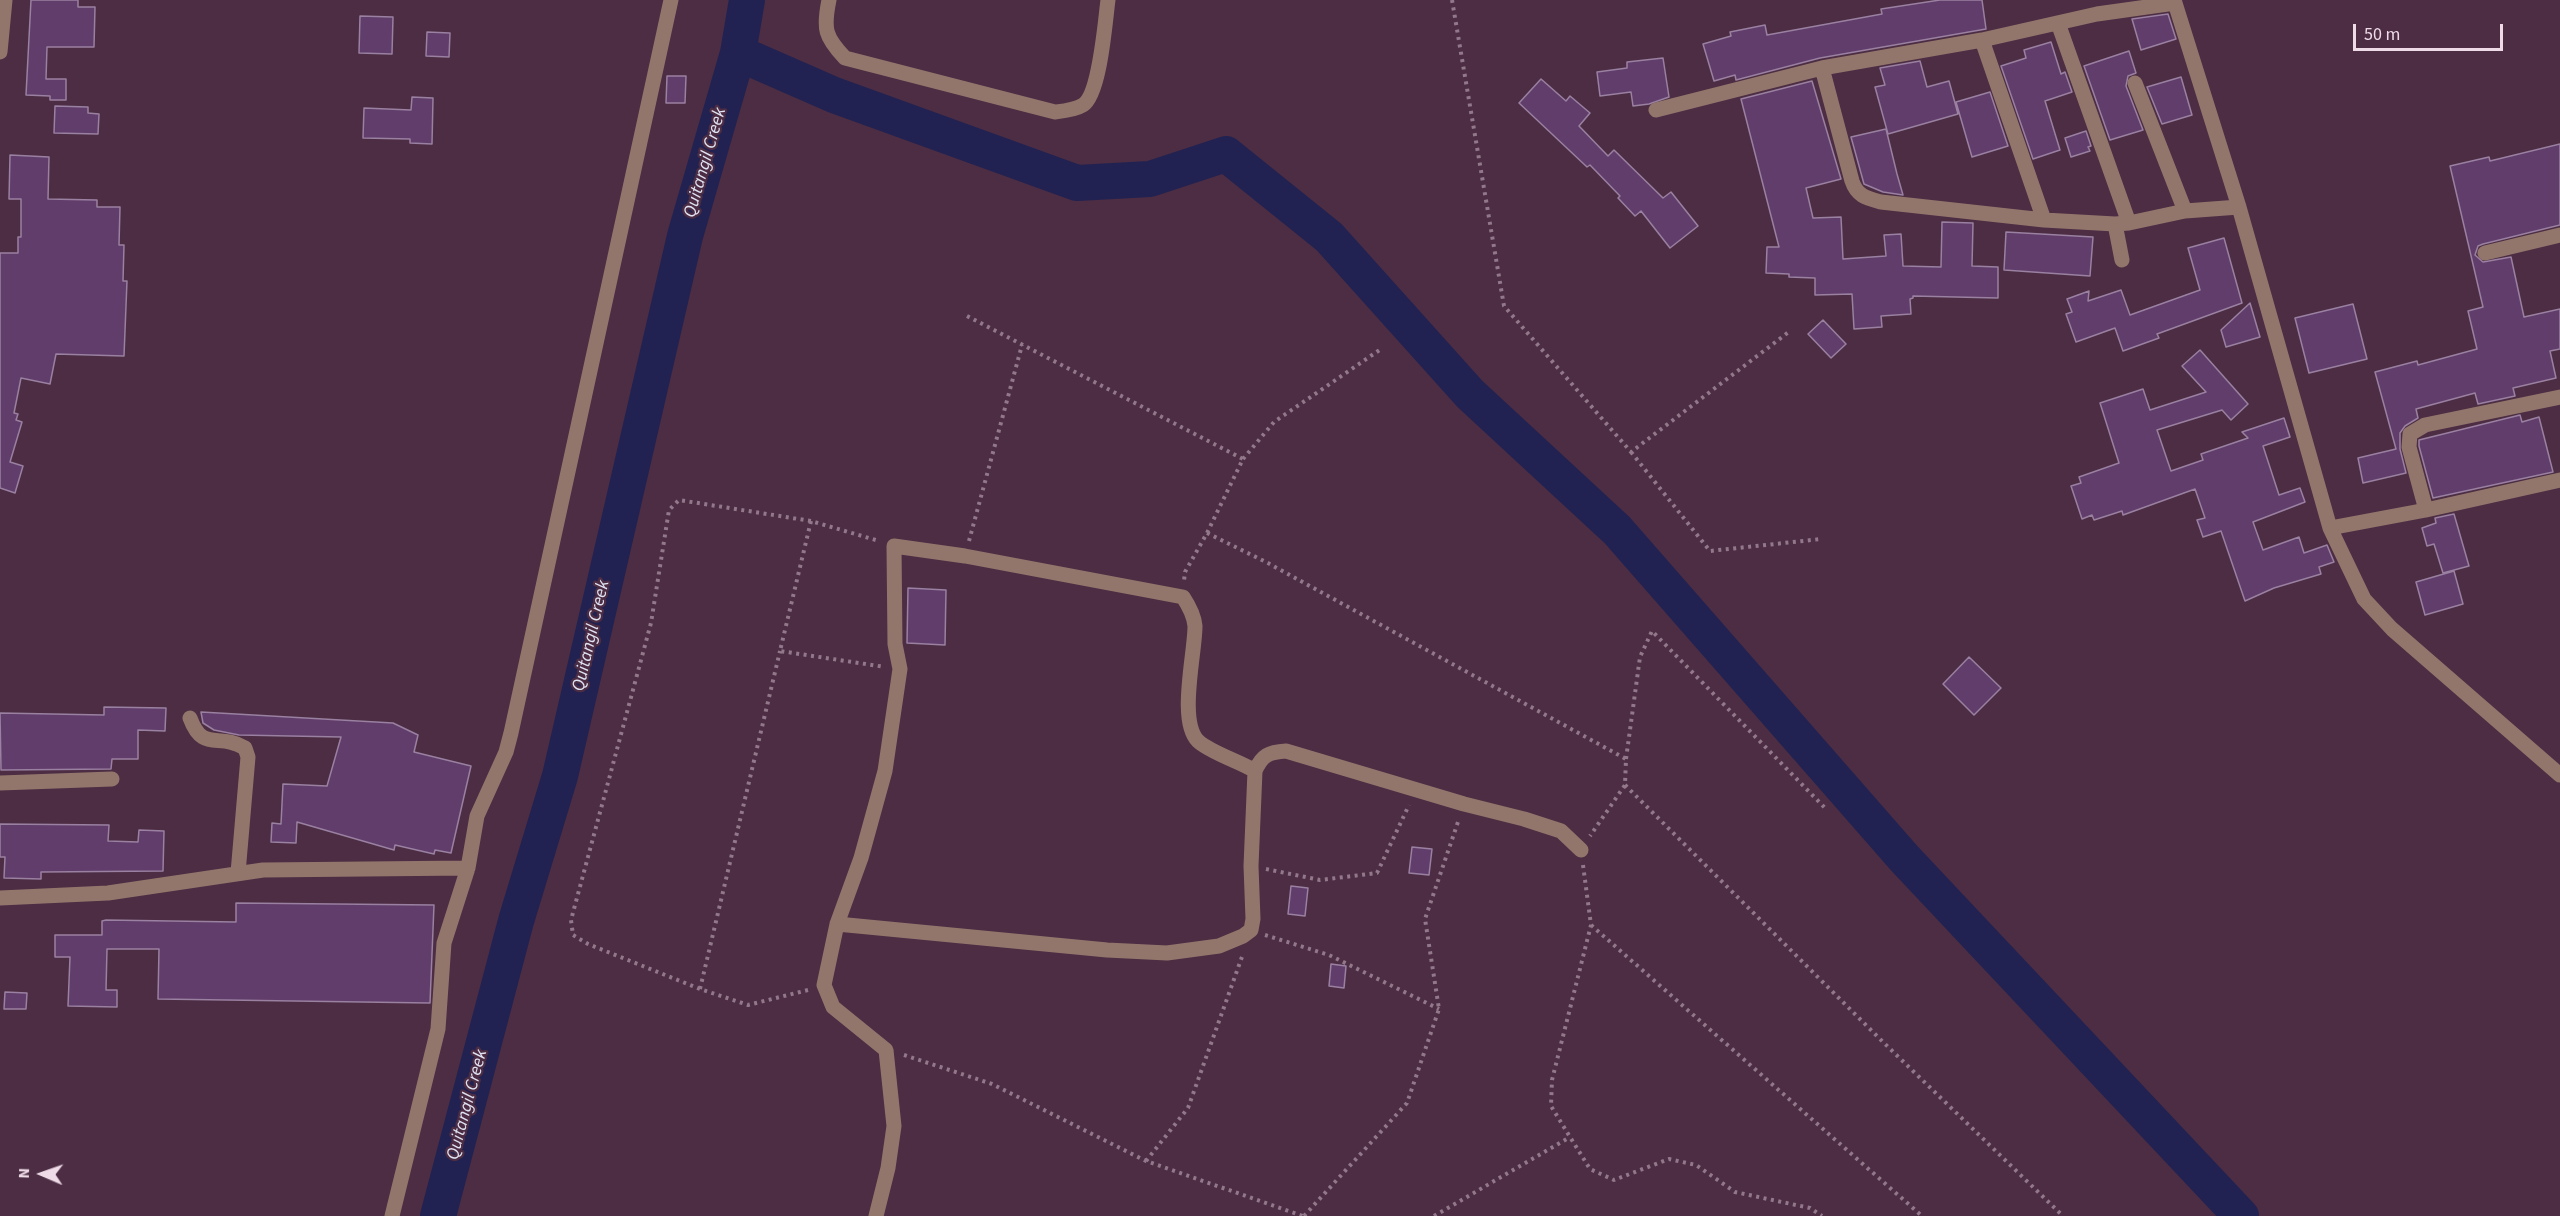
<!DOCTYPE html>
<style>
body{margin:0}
#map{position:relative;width:2560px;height:1216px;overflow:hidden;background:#4c2d43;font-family:"Source Sans 3",sans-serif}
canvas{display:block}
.north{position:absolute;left:12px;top:1144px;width:60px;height:60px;-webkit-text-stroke:4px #4c2d43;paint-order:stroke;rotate:272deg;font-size:16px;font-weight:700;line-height:24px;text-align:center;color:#efdbe8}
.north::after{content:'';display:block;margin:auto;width:21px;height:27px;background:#efdbe8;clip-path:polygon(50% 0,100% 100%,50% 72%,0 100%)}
.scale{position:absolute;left:2353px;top:24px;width:150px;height:27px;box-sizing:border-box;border:3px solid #efdbe8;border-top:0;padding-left:8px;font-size:18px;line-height:21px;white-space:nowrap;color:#efdbe8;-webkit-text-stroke:4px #4c2d43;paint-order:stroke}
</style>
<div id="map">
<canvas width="2560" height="1216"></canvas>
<div class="north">N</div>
<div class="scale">50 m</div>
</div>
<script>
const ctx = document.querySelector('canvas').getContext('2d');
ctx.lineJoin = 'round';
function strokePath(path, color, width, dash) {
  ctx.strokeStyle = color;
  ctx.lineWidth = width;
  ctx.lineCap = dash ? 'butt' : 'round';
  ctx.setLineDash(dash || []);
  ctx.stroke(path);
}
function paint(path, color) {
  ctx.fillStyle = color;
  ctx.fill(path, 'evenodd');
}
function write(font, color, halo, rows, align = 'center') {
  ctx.font = font + ' "Source Sans 3",sans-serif';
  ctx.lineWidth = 4.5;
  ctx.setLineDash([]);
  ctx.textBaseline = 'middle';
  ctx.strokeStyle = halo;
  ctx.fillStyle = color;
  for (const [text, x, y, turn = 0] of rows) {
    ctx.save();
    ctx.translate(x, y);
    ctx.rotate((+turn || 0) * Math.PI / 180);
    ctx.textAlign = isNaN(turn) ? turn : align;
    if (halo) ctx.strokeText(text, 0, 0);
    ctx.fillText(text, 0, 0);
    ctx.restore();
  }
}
const river = new Path2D(`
 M738 53 834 95 1077 183 1150 179 1226 154 1329 237 1470 394 1617 530 1904 858 2241 1216
 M438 1216 516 921 560 776 685 236 738 53 747 0`);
const building = new Path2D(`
 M31 0H78V7H95L94 47H47L46 79H66V100H50V96L26 95Z
 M1940 0H1982L1986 29 1820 58 1736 80 1735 75 1714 81 1703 44 1731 36 1730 32 1765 25 1767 35 1882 14 1881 9Z
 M2168 14 2176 39 2141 50 2132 19Z
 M360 16 393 17 392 54 359 53Z
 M427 32 450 33 449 57 426 56Z
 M2051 42 2061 74 2065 72 2072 92 2045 101 2060 150 2033 159 2001 66 2026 58 2024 50Z
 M2129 51 2136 73 2128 76 2126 86 2143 130 2110 140 2084 66Z
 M1663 58 1669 97 1649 104 1633 106 1631 92 1600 96 1597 72 1627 68V62Z
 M1920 61 1927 87 1949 81 1958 114 1888 134 1875 87 1885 85 1880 68Z
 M667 76H686L685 103H666Z
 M2181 77 2192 115 2162 124 2147 87Z
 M1541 79 1566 101 1570 96 1590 113 1579 126 1608 156 1614 150 1663 198 1671 192 1698 226 1670 248 1641 211 1635 216 1618 198 1620 196 1590 165 1587 167 1519 103Z
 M1812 81 1841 179 1806 188 1813 218 1841 217 1843 259 1886 256 1884 235 1901 234 1903 266 1941 267 1942 222 1973 223 1972 266 1998 267V298L1913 296V298L1910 299 1911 314 1881 316 1882 327 1854 329 1852 294 1815 295V278L1789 277V274L1766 273 1767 247H1779L1741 99Z
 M1990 92 2008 146 1972 157 1956 102Z
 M412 97 433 98 432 144 410 143V139L363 138 364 108 411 110Z
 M55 106 88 107V113L99 114 98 134 54 133Z
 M1886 129 1897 174 1903 195 1883 192 1864 184 1851 137Z
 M2086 131 2091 146 2088 147 2090 151 2071 157 2065 138Z
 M2560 144V225L2483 244 2478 246 2475 255 2483 262 2511 257 2524 317 2560 309V349L2550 351 2556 378 2513 388 2515 396 2478 404 2475 393 2416 409 2418 418 2405 426 2400 433V449L2406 473 2363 483 2358 458 2396 449 2375 372 2417 361 2418 365 2477 349 2468 311 2483 307 2450 166 2489 157 2490 161Z
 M10 155 49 157 48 199 97 200V207H120L119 245H124L123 281H127L124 356 56 354 50 384 21 378 14 413 18 414 16 420 22 422 10 462 23 466 15 493 0 488V253H18V237H21V199H9Z
 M2006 232 2093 237 2090 276 2004 270Z
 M2224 238 2242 303 2157 334 2159 338 2123 351 2115 328 2076 342 2066 314 2072 312 2067 299 2089 291 2088 301 2121 290 2130 315 2200 290 2188 248Z
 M2250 303 2260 337 2226 347 2221 330Z
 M2353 304 2367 359 2309 373 2295 318Z
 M1823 320 1846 344 1831 358 1808 334Z
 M2200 350 2248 404 2231 420 2222 410 2157 430 2171 471 2203 460 2201 454 2248 438 2242 432 2284 418 2290 437 2263 446 2279 495 2300 488 2305 502 2253 522 2263 550 2299 537 2304 553 2327 545 2334 562 2319 567 2321 574 2274 588 2245 601 2221 531 2203 537 2197 520 2205 518 2195 489 2123 515 2122 511 2094 520 2092 515 2082 519 2071 486 2081 483 2079 477 2119 463 2100 403 2143 389 2150 410 2206 392 2182 366Z
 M2520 415 2522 422 2539 417 2553 472 2433 498 2419 446V440Z
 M2454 514 2469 566 2443 573 2434 544 2427 546 2422 528 2436 523 2435 518Z
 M2454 571 2463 604 2425 615 2416 582Z
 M908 588 946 590 945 645 907 643Z
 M1969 657 2001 688 1974 715 1943 684Z
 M104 707 166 708 165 731 138 730V759H112L111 769 1 770 0 713 104 715Z
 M201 712 393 723 418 735 414 752 471 766 451 853 435 850 434 854 395 845 394 850 297 822 296 843 271 842 272 823 281 824 283 784 327 786 341 737 239 735 214 730 203 723Z
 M0 824 109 825 108 841 138 842 139 830 164 831 163 871 41 872V879L4 878 5 857H0Z
 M1412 847 1432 849 1429 875 1409 873Z
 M1291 886 1308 888 1305 916 1288 914Z
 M236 903 434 905 430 1003 158 999 159 949H107L106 990H117V1007L68 1006 70 957H55V935H102V921L106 920 236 922Z
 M1331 964 1346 966 1344 988 1329 986Z
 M5 992 27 993 26 1009H4Z`);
const path = new Path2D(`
 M1452 0 1504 306 1631 452 1790 331
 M967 316 1243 459 1207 533 1185 572 1184 581
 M1631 452 1710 551 1821 539
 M1243 459 1274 422 1381 349
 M811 521 780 651 885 667
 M1207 533 1266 562 1626 759 1625 785 1590 836
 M969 541 1022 345
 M1626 759 1640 657 1652 631 1825 808
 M1625 785 1884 1043 2063 1216
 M1583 865 1591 925 1552 1080 1551 1106 1570 1137 1590 1169 1614 1180 1669 1159 1696 1165 1735 1192 1810 1208 1822 1216
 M1266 869 1320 880 1377 873 1409 805
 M1591 925 1922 1216
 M1265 935 1329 955 1439 1009
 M700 989 780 651
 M808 990 748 1005 700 989 588 944 573 935 571 920 651 623 669 510 679 500 811 521 879 541
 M904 1055 992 1084 1146 1161 1303 1216
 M1146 1161 1188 1108 1243 954
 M1304 1216 1407 1103 1439 1009 1425 919 1459 819
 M1434 1216 1570 1137`);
const minor = new Path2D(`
 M829 0C823 29 825 37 845 58L1055 112C1064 111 1075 110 1083 105 1100 94 1105 22 1108 0
 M2058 23 2129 223
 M1982 40 2044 220
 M0 52 5 0
 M1822 68 1852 181C1857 196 1866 198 1881 202L2044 220 2115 224 2129 223 2185 211 2239 207
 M2135 83 2185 211
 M1656 110 1822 68 1982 40 2097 14 2175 3 2239 207 2330 528 2364 599 2392 629 2560 775
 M2115 224 2122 260
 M2485 253 2560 235
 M2426 510 2409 447 2410 434 2425 425 2560 397
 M2330 528 2426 510 2560 480
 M190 718C203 753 218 732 245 748L248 757 238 873
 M0 783 112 779
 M0 898 108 893 263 870 468 868
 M837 924 1107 950 1167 953 1219 946 1243 936 1251 930 1253 919 1251 866 1255 771C1262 755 1269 752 1286 751L1464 804 1524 819 1561 831 1581 850
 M392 1216 438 1029 444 943 468 868 477 816 506 752 511 733 671 0
 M876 1216 888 1168 894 1126 886 1050 833 1007 824 985 837 924 861 858 885 771 900 669 895 644 894 546 965 556 1183 597C1189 606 1194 615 1195 626 1195 654 1178 721 1198 741 1211 753 1239 761 1255 771`);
const waterNames = [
 ["Quitangil Creek",706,163,-74],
 ["Quitangil Creek",592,636,-77],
 ["Quitangil Creek",468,1105,-75]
];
strokePath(river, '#212252', 36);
paint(building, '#613d6b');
strokePath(building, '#9a80a1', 1.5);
strokePath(path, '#92788a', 4, [3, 4.5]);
strokePath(minor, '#92766c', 15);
write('italic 18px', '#e0e3f4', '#4c2d43', waterNames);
</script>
